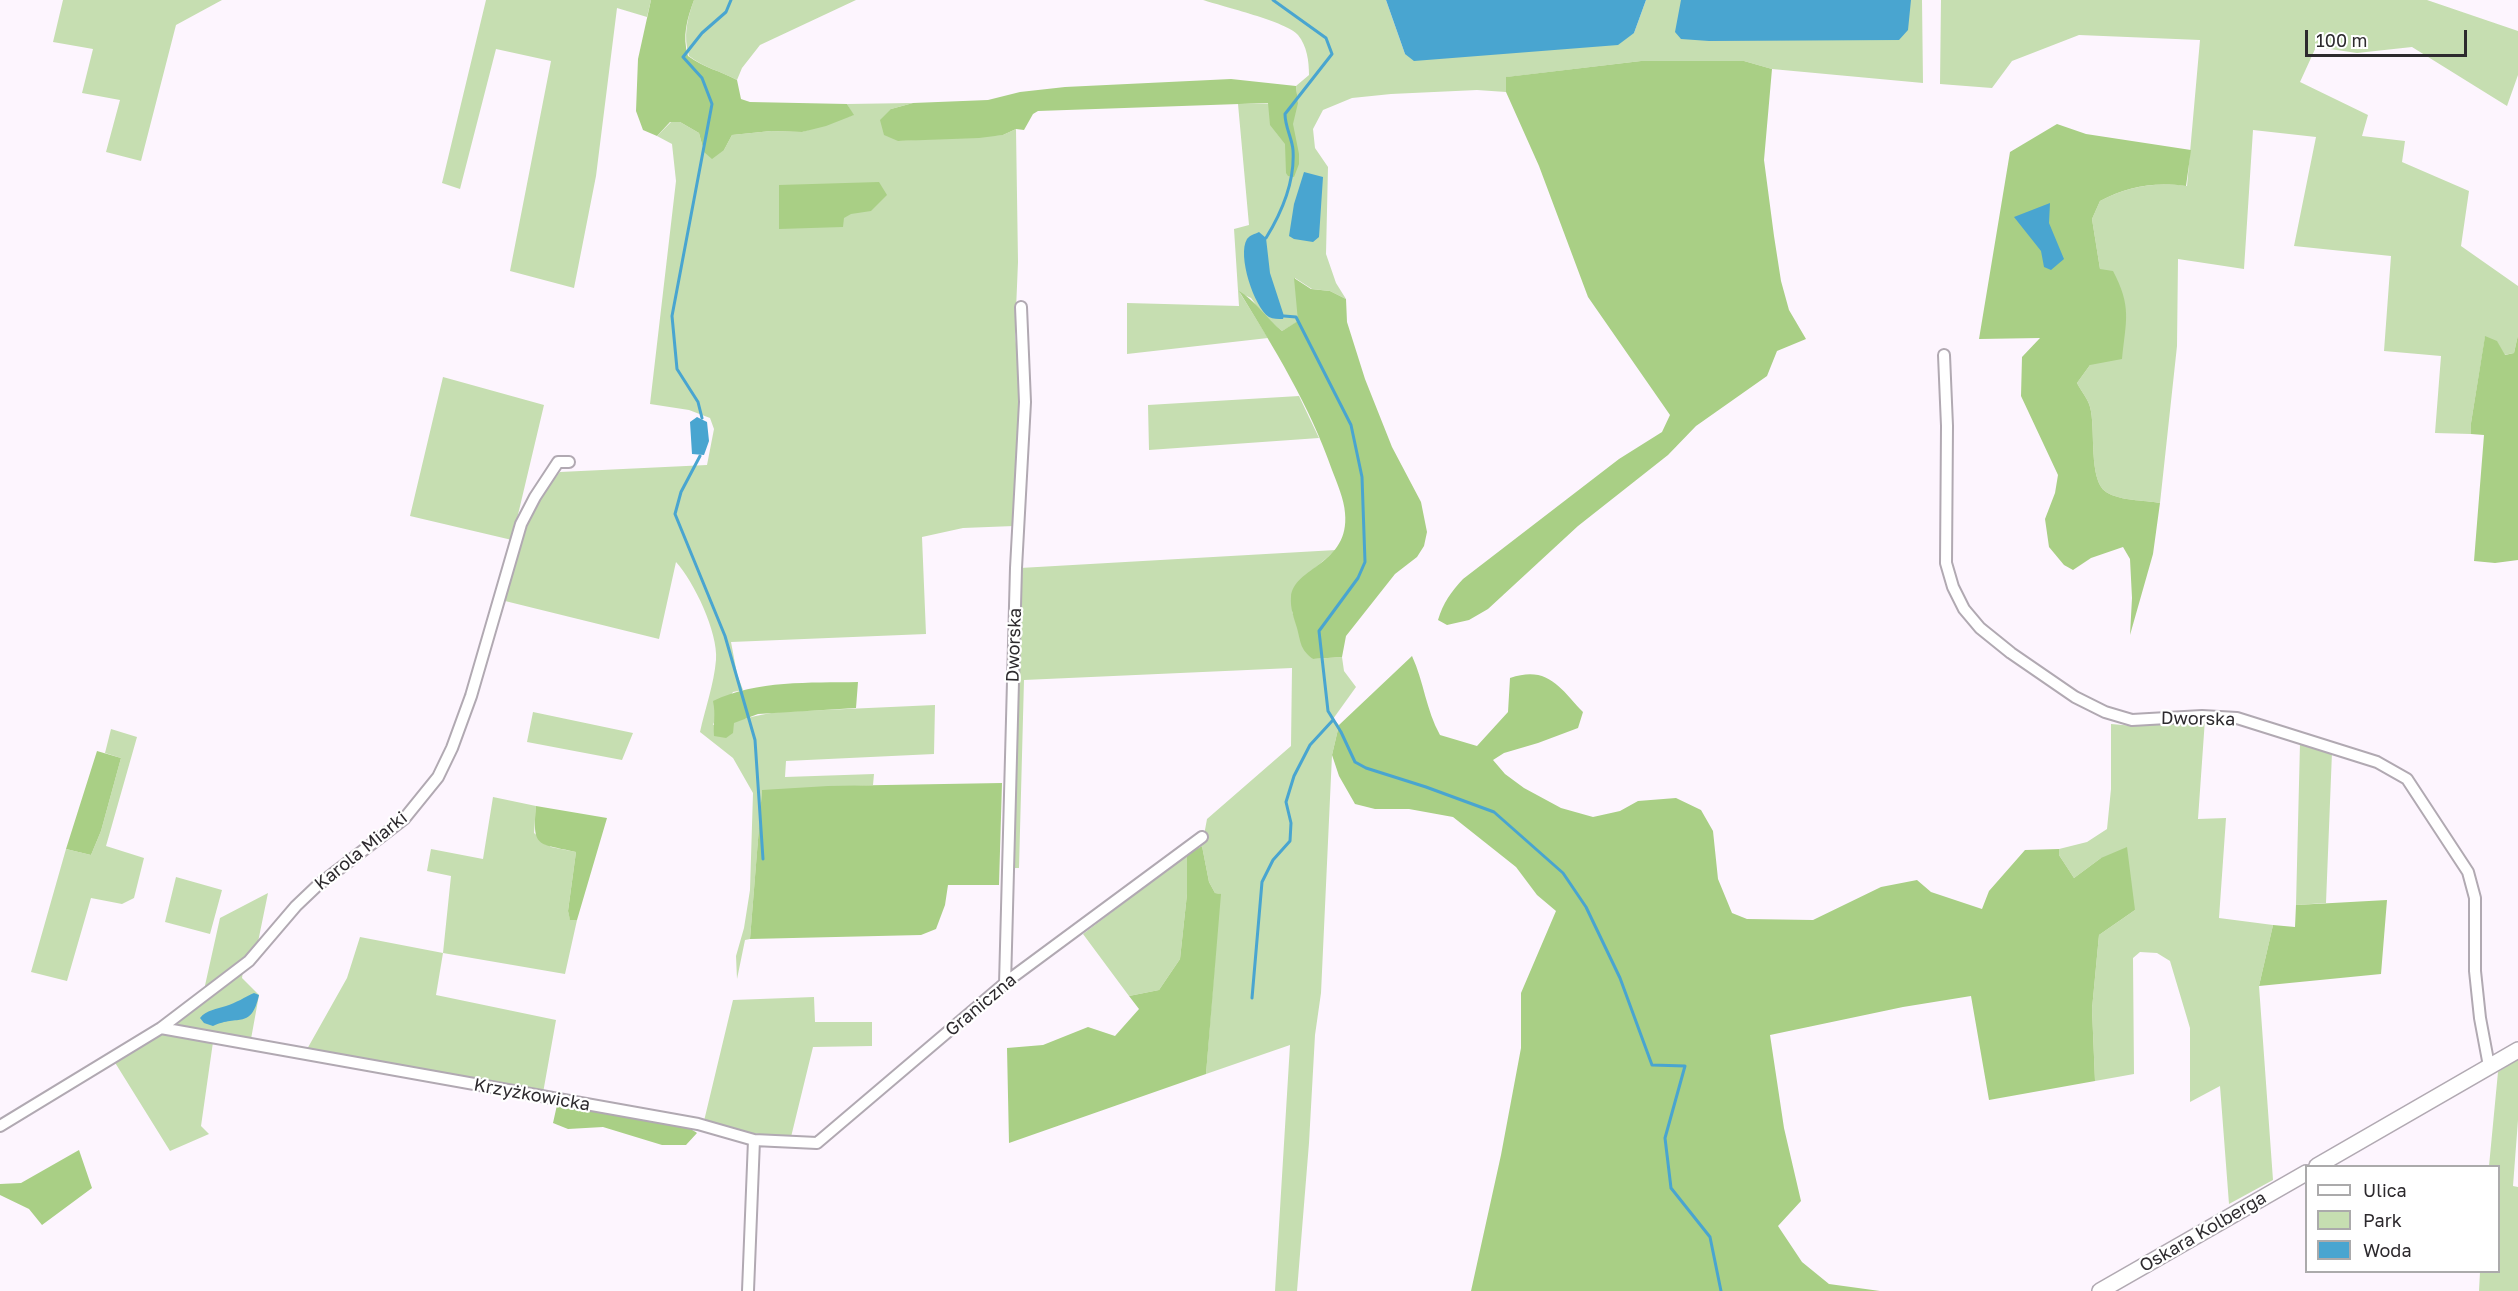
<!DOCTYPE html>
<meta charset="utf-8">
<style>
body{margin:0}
#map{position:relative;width:2518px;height:1291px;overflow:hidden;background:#fdf5fe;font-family:"Golos Text",sans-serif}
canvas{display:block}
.legend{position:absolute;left:2305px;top:1165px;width:195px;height:108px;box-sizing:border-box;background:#fff;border:2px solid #abaaab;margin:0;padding:8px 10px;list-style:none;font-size:18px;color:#2d2a2e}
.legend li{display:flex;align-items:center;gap:12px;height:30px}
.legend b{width:30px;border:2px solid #abaaab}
.scale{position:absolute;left:2305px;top:30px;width:162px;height:27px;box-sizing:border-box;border:3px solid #2d2a2e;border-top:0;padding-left:8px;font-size:18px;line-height:21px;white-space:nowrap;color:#2d2a2e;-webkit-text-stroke:4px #fff;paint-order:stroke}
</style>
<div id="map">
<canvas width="2518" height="1291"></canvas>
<ul class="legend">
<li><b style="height:8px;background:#fff"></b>Ulica</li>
<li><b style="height:16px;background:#c6deb1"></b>Park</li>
<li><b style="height:16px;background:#49a5d0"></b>Woda</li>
</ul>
<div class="scale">100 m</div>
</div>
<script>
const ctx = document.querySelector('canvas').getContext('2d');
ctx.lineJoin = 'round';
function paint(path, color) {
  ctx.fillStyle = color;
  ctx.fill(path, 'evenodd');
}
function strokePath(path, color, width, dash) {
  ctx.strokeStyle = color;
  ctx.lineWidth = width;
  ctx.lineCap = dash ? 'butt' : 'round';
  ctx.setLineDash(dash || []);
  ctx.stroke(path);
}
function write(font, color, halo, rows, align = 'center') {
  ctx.font = font + ' "Golos Text",sans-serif';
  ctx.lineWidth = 4.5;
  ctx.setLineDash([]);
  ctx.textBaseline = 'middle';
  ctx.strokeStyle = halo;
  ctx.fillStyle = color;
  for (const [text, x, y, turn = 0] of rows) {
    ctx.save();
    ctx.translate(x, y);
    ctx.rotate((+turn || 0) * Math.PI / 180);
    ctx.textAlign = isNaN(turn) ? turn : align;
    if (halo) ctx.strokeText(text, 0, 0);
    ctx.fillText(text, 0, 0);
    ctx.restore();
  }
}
const green = new Path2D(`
 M63 0H222L176 25 141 161 106 152 120 100 82 93 93 49 53 42Z
 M486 0H651L647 17 617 8 596 176 574 288 510 271 551 61 496 49 460 189 442 183Z
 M694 0H856L760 45 742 68 737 80C721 71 704 68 689 56 683 36 687 19 694 0Z
 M1203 0H1386L1405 54 1634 33 1646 0H1922L1923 83 1772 69 1744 61H1641L1507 77 1506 92 1477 90 1391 94 1352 98 1323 110 1313 129 1315 148 1328 167 1326 254 1336 283 1346 299 1330 291 1312 289 1295 278 1299 321 1282 331 1264 316 1251 298 1240 293 1268 338 1127 354V303L1239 306 1234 229 1249 225 1238 104 1298 103 1296 86 1309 75C1309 61 1307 46 1298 35 1288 22 1221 6 1203 0Z
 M1941 0H2427L2518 31V75L2507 106 2412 47 2357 53 2316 47 2300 82 2368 115 2362 136 2405 141 2402 162 2469 191 2461 246 2518 286V335L2514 353 2504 355 2497 342 2485 337 2471 423V434L2435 433 2441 356 2384 351 2391 256 2294 246 2316 137 2253 130 2244 269 2178 259 2177 346 2160 503C2144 500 2120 501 2106 492 2088 480 2096 428 2090 407 2088 399 2081 391 2077 383L2090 365 2100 269 2092 219 2100 201C2129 186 2154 182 2187 186L2200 40 2079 35 2012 61 1992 88 1940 84Z
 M913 103 891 109 898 141 1003 135 1016 129 1018 262 1015 334 1020 386V429L1014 526 963 528 922 537 926 634 731 642 737 674 743 690 733 692 716 717 713 725C736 722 757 714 780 712L935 705 934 754 786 761 785 777 874 774 873 785 762 791 750 939 745 940 737 979 736 956 744 928 750 890 753 793 733 758 700 732C705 709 714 684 716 660 718 632 694 582 676 562L659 639 501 600 525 520 538 499 560 472 707 465 714 429 710 418 689 410 650 404 676 181 672 144 657 136 671 122H680L699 133 704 152 724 150 732 135 771 131 802 132 853 115 847 104Z
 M443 377 544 405 512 540 410 516Z
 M1299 396 1319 438 1149 450 1148 405Z
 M1336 550 1302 579 1292 612 1313 659 1342 657 1344 671 1356 687 1333 719 1339 725 1332 755 1321 993 1315 1035 1309 1143 1297 1291H1275L1290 1045 1206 1074 1220 894 1215 893 1209 882 1202 846 1207 819 1291 746 1292 668 1024 680 1019 868H1011L1020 568Z
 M533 712 633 733 622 760 527 742Z
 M2205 719 2198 819 2226 818 2219 918 2273 925 2259 986 2273 1180 2229 1204 2220 1086 2190 1102V1028L2170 961 2157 953 2140 952 2133 958 2134 1074 2095 1081 2092 1009 2099 935 2135 910 2101 858 2074 878 2059 855V849L2087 842 2107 829 2111 789V724L2134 726Z
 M111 729 137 737 106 846 144 858 134 898 122 904 91 898 67 981 31 972 66 849 91 855 101 831 121 758 105 753Z
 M2300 743 2332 752 2326 903 2296 905Z
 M493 797 536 806 534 833 551 847 576 852 568 911 570 919 577 920 565 974 443 953 436 995 556 1020 543 1093 306 1051 347 978 360 937 443 953 451 876 427 871 431 849 483 859Z
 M1187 855V894L1180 959 1159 990 1129 996 1083 934Z
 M176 877 222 890 210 934 165 922Z
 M268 893 258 942 246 959 204 990 220 918Z
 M243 971 242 978 259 995 251 1039 171 1026Z
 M814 997 815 1022H872V1046L813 1047 791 1137 750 1133 704 1121 733 1000Z
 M162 1032 213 1042 201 1126 209 1134 170 1151 114 1061Z
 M2518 1059V1120L2513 1186 2518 1187V1291H2479L2480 1272H2498V1166H2489L2498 1072Z`);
const forest = new Path2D(`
 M651 0H694C687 19 682 36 688 56 704 68 721 71 737 80L741 99 750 102 847 104 854 115 826 126 802 132 771 131 732 135 724 150 712 159 704 152 699 133 680 122H670L657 136 643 130 636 111 638 59Z
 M1641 61H1744L1772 69 1764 160 1774 236 1781 281 1789 310 1806 339 1777 351 1767 376 1696 426 1668 455 1578 526 1488 609 1469 620 1447 625 1438 620C1443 603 1451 592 1463 579L1619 459 1662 432 1670 415 1588 297 1539 166 1506 92V77Z
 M1231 79 1296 86 1298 103 1293 124 1299 154V164L1294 177 1288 176 1286 173 1285 144 1270 125 1268 103 1038 111 1033 114 1024 130 1016 129 1003 135 979 138 898 141 884 135 880 120 891 109 913 103 988 100 1020 92 1065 87Z
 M2057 124 2086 134 2191 150 2186 186C2153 182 2129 186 2100 201L2092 219 2100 269 2113 271C2132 307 2126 320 2122 359L2090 365 2077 383C2081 391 2088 399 2090 407 2096 428 2088 480 2106 492 2120 501 2144 500 2160 503L2153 554 2130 635 2132 598 2130 559 2123 547 2091 558 2073 570 2064 565 2049 547 2045 519 2055 493 2058 475 2021 396 2022 357 2040 338 1979 339 2010 152Z
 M879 182 887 195 871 211 851 214 844 218 843 227 779 229V185Z
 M1294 278 1311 289 1330 291 1346 299 1347 322 1365 379 1392 447 1421 502 1427 532 1424 546 1417 557 1395 574 1346 636 1342 657 1313 659C1300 649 1301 643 1297 628 1294 618 1290 608 1291 597 1293 567 1350 565 1345 513 1344 499 1337 483 1332 470 1310 406 1274 348 1239 291 1256 301 1266 318 1282 331L1298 321Z
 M2518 335V560L2495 563 2474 561 2484 435 2471 434V423L2485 336 2497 341 2505 355 2514 353Z
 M1412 656C1424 682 1426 710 1440 735L1477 746 1508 712 1510 678C1548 665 1560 688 1583 712L1578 728 1538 743 1504 753 1493 760 1505 774 1524 788 1561 808 1593 817 1620 811 1638 801 1676 798 1701 810 1713 831 1718 879 1732 913 1747 919 1813 920 1881 887 1917 880 1931 892 1982 909 1989 891 2025 850 2059 849V855L2074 878 2101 858 2127 847 2135 910 2099 935 2092 1009 2095 1081 1989 1100 1971 996 1903 1007 1770 1035 1784 1128 1801 1201 1778 1226 1802 1262 1829 1284 1880 1291H1471L1501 1155 1521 1048V993L1556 911 1537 895 1516 867 1453 817 1409 809H1375L1355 804 1339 776 1332 755 1339 725Z
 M858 682 856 708 758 714 734 723 733 733 726 738 714 736C713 722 716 716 713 701 757 680 810 683 858 682Z
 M97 751 121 758 101 831 91 855 66 849Z
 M1002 783 999 885H948L945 905 936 929 921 935 750 939 762 790 828 786Z
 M536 806 607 818 577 920H570L568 911 576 852C538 843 532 849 536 806Z
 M1202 846 1209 882 1215 893 1221 894 1206 1074 1009 1143 1007 1048 1043 1045 1088 1027 1115 1036 1139 1009 1129 996 1159 990 1180 959 1187 894V855Z
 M2387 900 2381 974 2259 986 2273 925 2295 927 2296 905Z
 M557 1105C578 1108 688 1122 697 1133L686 1145H662L603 1127 568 1129 553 1123Z
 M79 1150 92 1188 42 1225 29 1209 0 1195V1184L21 1183Z`);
const water = new Path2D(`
 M1386 0H1646L1634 33 1618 45 1414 61 1405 54Z
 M1681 0H1911L1908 30 1899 40 1709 41 1681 39 1675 32Z
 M1304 172 1323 177 1319 237 1313 242 1294 239 1289 236 1294 204Z
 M2050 203 2049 223 2064 259 2051 270 2044 267 2041 251 2014 217Z
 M1259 232 1266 238 1270 273 1284 316 1283 319C1278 319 1273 319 1269 317 1254 307 1237 255 1247 239 1250 235 1255 234 1259 232Z
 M697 417 707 422 709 441 704 455 692 454 690 422Z
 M254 993 259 995C251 1030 239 1014 213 1026L204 1023 200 1018C206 1010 217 1009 226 1006 236 1003 245 997 254 993Z`);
const stream = new Path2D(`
 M1266 238C1282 212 1295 181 1293 150 1292 138 1285 127 1285 114L1332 54 1326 38 1273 0
 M1284 316 1296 317 1351 425 1362 477 1365 562 1358 578 1319 631 1328 711 1341 732 1355 762 1366 768 1426 787 1494 812 1563 873 1586 907 1620 978 1652 1065 1685 1066 1665 1138 1671 1188 1710 1237 1721 1291
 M702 418 698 402 677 369 672 316 712 104 702 78 683 57 702 33 726 12 731 0
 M700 456 681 492 675 514 725 636 755 740 763 859
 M1252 998 1262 882 1273 860 1290 841 1291 823 1286 802 1294 776 1310 745 1333 720`);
const street = new Path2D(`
 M1944 355 1947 426 1946 563 1953 587 1964 609 1980 628 2011 653 2075 697 2105 712 2132 720 2202 716 2237 718 2377 762 2407 779 2468 872 2475 898V971L2480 1018 2489 1066
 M1005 984 1016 568 1025 402 1021 307
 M161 1028 698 1124 754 1140 748 1291
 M0 1126 161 1028 249 961 296 906 317 886 404 819 438 777 452 748 471 696 521 524 535 497 558 462H569
 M754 1140 817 1143 1010 979 1202 837`);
const secondary = new Path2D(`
 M2317 1166 2518 1050
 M2100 1291 2306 1173`);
const streetNames = [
 ["Dworska",1014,645,-88],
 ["Dworska",2198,719,1],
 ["Karola Miarki",361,851,-39],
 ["Graniczna",981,1005,-40],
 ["Krzyżkowicka",532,1095,10],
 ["Oskara Kolberga",2203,1232,-30]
];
paint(green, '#c6deb1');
paint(forest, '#a9cf85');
paint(water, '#49a5d0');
strokePath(stream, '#49a5d0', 3);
strokePath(street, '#b1a9b2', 14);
strokePath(secondary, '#b1a9b2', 18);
strokePath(street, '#fff', 10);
strokePath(secondary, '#fff', 15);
write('18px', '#2d2a2e', '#fff', streetNames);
</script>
